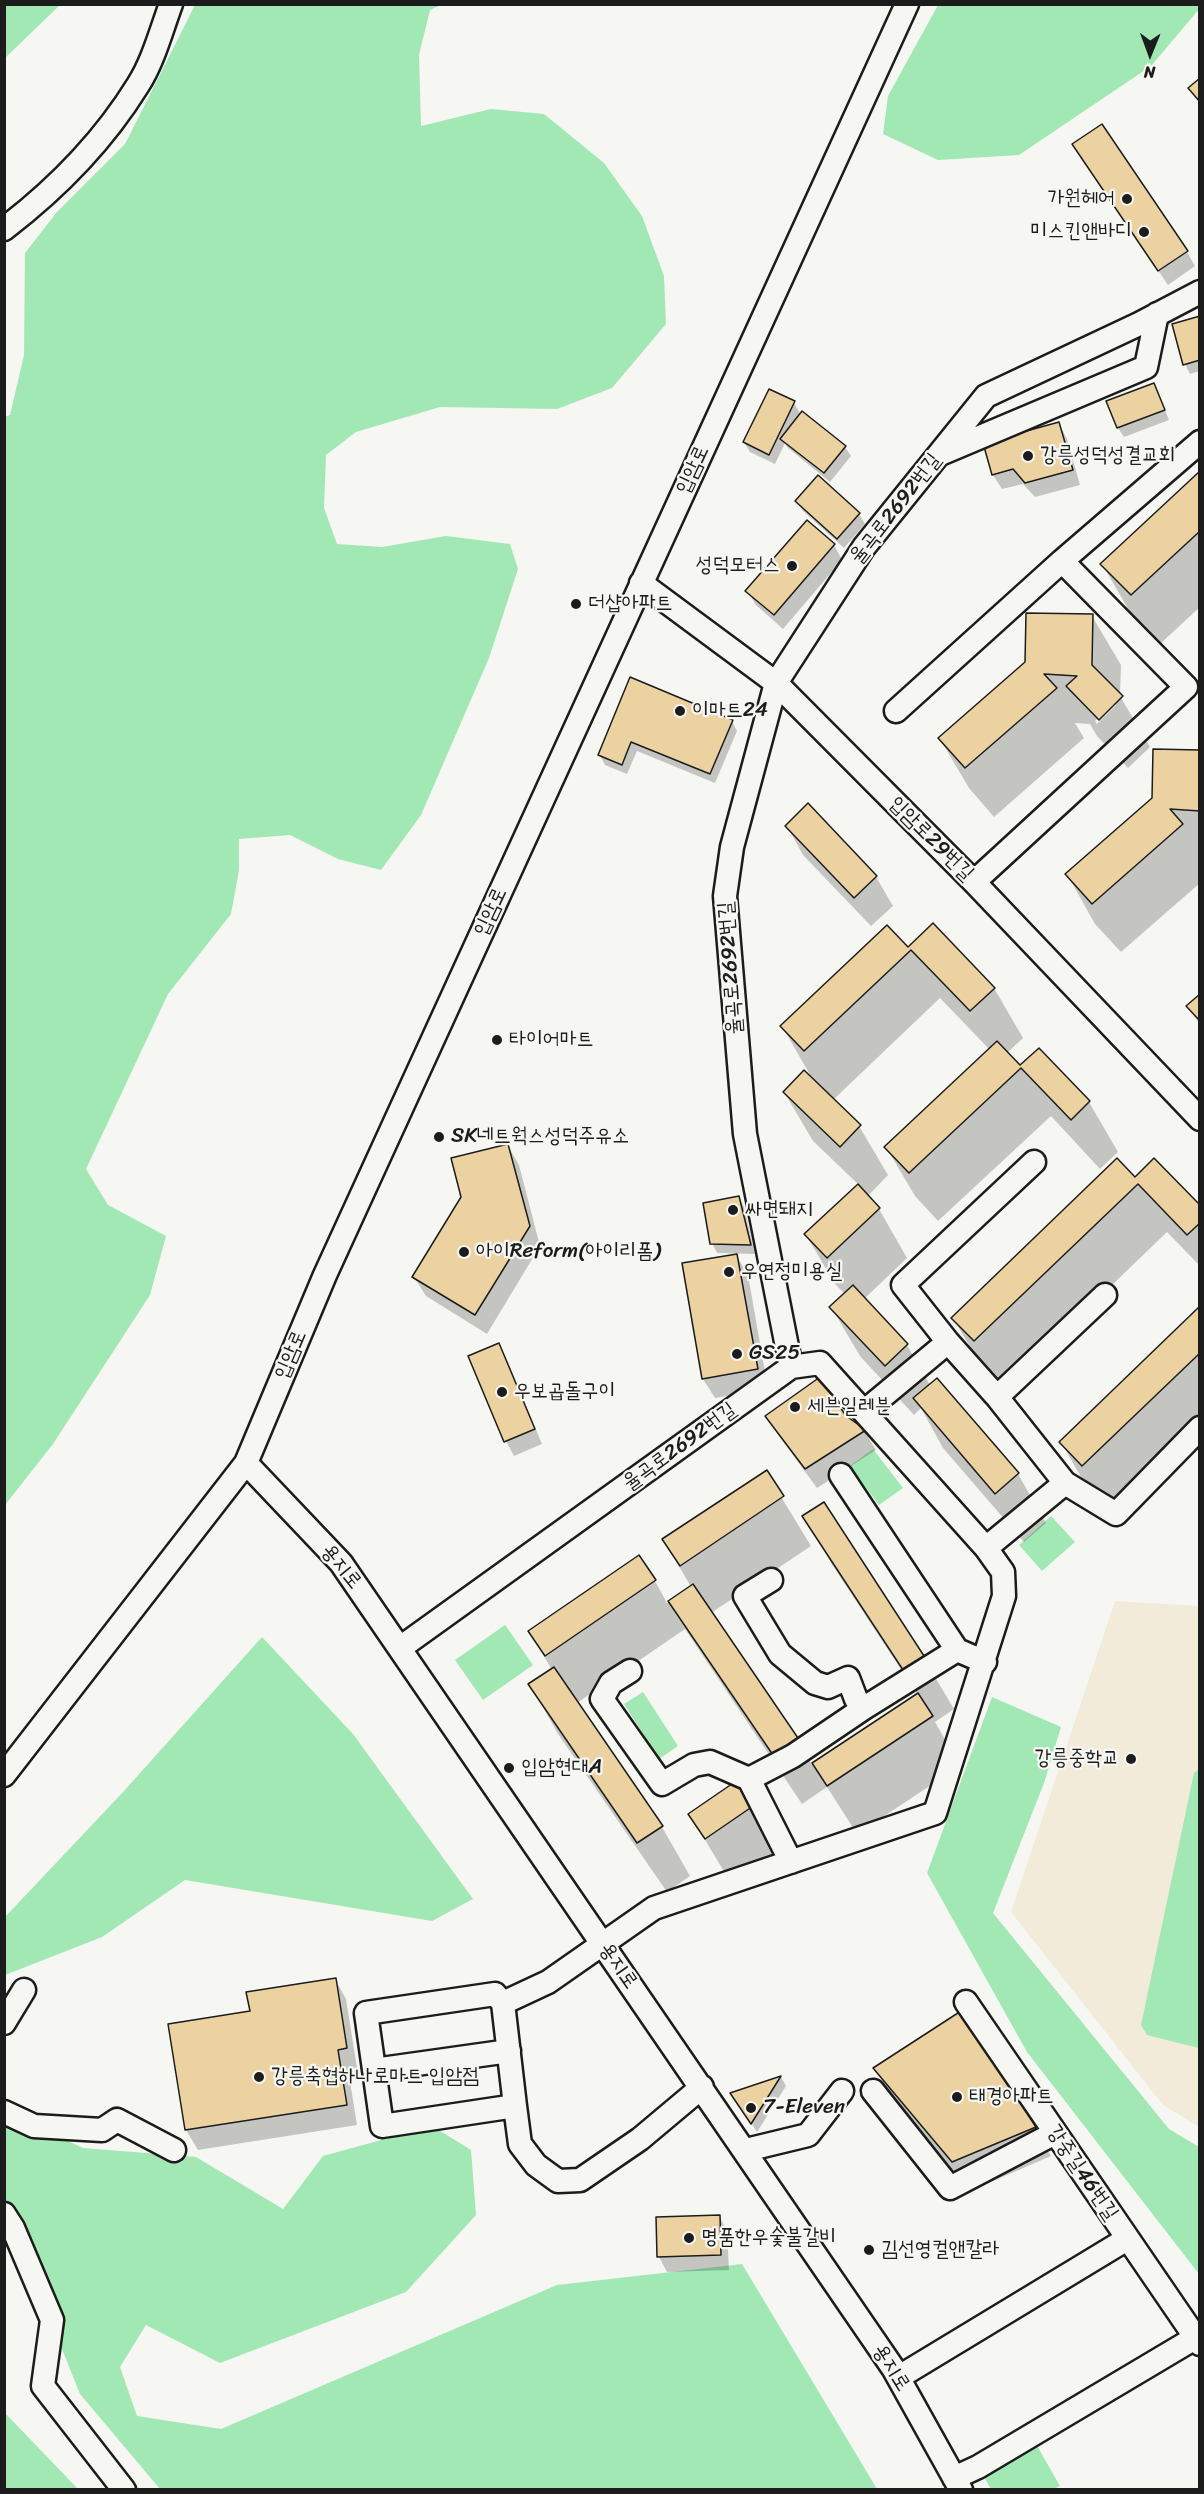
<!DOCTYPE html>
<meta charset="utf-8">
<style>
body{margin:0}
#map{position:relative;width:1204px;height:2494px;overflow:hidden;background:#f6f6f2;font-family:Sriracha,sans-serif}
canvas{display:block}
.frame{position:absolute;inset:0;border:6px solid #1c1c1c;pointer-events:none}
.north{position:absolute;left:1120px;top:24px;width:60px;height:60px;-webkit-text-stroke:4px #f6f6f2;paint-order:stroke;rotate:181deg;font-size:16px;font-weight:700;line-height:24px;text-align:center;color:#1c1c1c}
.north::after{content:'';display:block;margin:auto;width:21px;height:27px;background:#1c1c1c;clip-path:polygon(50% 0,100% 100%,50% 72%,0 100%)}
</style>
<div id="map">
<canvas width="1204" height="2494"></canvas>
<div class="frame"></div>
<div class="north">N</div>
</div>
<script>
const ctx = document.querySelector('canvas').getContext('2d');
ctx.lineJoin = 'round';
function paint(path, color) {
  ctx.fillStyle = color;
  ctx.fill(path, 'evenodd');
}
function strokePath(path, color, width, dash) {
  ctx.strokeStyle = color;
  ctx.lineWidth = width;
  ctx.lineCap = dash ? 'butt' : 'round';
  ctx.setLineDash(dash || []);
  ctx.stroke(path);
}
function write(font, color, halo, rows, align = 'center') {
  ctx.font = font + ' Sriracha,"Poor Story",sans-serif';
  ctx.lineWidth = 4.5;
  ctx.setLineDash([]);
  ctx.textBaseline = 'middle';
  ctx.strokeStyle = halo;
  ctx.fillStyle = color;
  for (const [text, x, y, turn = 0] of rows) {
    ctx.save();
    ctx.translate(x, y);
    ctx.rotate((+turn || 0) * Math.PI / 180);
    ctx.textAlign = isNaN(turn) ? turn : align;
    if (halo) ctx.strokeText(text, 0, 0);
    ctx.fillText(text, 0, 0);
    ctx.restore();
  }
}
const built = new Path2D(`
 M1115 1601 1199 1606V2127L1163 2105 1011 1912Z`);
const green = new Path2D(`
 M5 4H60V5L5 58Z
 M195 5H441L430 10 419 55 421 126 491 109 544 114 604 163 642 216 664 276 666 324 612 388 557 409 440 407 356 432 326 455 324 508 337 544 382 547 446 536 510 544 518 569 489 658 421 815 381 870 338 859 290 835 239 839V870L231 914 168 994 86 1169 108 1205 166 1236 150 1295 53 1444 5 1505 4 417 10 415 24 355 25 253 57 212 125 144Z
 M938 5 1199 4 1200 8 1151 66 1019 155 938 160 883 134 888 96Z
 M873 1449 903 1488 879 1505 850 1466Z
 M1051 1516 1075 1542 1042 1571 1019 1545Z
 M505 1625 533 1665 483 1700 455 1660Z
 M262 1637 353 1734 473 1899 432 1921 185 1880 102 1937 5 1975V1917L124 1791Z
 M643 1692 678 1746 659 1759 624 1704Z
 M992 1697 1061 1727 1044 1783 993 1913 1169 2129 1199 2147V2274L1027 2052 927 1873Z
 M1199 1769V2048L1147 2035 1141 2025 1194 1773Z
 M5 2112 83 2148 196 2157 283 2209 323 2156 432 2126 471 2150 476 2215 406 2292 220 2363 146 2325 120 2367 137 2416 221 2429 557 2285 742 2264 877 2489H160L80 2394 5 2207Z
 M4 2413H5L78 2489H5Z
 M1032 2437 1060 2486 1053 2489H991L978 2467Z`);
const shadow = new Path2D(`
 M1083 159 1187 252 1195 266 1168 285Z
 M1200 318V371L1190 374 1185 364Z
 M1154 384 1169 420 1124 437 1118 428Z
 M794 403 801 415 845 447 851 456 830 482 788 448 785 443 775 464 750 452 744 442Z
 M1059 424 1067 439 1080 485 1035 497 1023 484 1002 489 993 475 985 444Z
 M1200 473V607L1160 644 1131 614 1102 564Z
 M818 477 859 514 865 524 844 548 802 510 797 501Z
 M834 545 842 560 783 629 756 605 747 591Z
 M1092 616 1121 665 1120 696 1150 747 1128 768 1097 736 1090 724 1075 723 1084 738 994 817 969 788 940 739ZM1116 701V705L1097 724 1095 721Z
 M631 679 732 721 737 731 715 783 637 751 627 774 605 765 600 755Z
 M1200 751V883L1121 952 1095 924 1067 874 1153 799Z
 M808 806 876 877 893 906 871 926 803 855 787 826Z
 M933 925 994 988 1023 1038 1007 1053 1020 1067 1039 1050 1089 1102 1118 1152 1100 1169 1051 1116 938 1221 915 1196 886 1147 990 1050 940 998 833 1100 859 1126 888 1175 867 1197 879 1209 907 1258 864 1299 907 1345 930 1385 937 1380 1018 1474 1046 1523 1024 1542 943 1448 921 1408 914 1415 860 1356 831 1307 845 1294 835 1284 806 1235 859 1185 813 1141 784 1092 813 1080 782 1026 908 949Z
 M1200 996V1025L1188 1006Z
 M508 1146 519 1165 540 1246 487 1334 426 1296 414 1277Z
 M1135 1179 1200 1207V1266L1167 1232 1003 1390 982 1367 953 1318Z
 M739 1197 744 1207 755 1254 717 1253 712 1243Z
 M736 1255 748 1275 768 1389 715 1398 703 1379Z
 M1200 1309V1429L1111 1514 1089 1491 1061 1442Z
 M498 1345 507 1360 542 1444 514 1456 506 1441Z
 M767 1417H844L864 1431 876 1450 817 1488 779 1436Z
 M766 1472 811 1546 711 1613 797 1739 812 1765 918 1695 833 1566 804 1517 925 1660 954 1709 935 1722 960 1766 857 1834 827 1787 802 1804 685 1629 577 1703 662 1827 690 1876 667 1892 558 1734 530 1684 552 1670 530 1632 655 1581 667 1603 691 1587 664 1540Z
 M758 1803 786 1852 734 1888 690 1815Z
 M335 1979 346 1999 357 2068 348 2069 357 2125 198 2150 186 2130 170 2025 251 2013Z
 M875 2069 1035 2128 1051 2156 970 2191 892 2097Z
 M781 2077 786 2086 757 2132 732 2093Z
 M719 2216 727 2231 729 2270 667 2272 659 2257Z`);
const building = new Path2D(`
 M1200 78V102L1188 88Z
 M1102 124 1188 251 1158 271 1072 144Z
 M1200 316V360L1183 365 1172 324Z
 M1154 383 1165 410 1117 428 1106 401Z
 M769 389 795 401 769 455 743 442Z
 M802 411 846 446 824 473 780 439Z
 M1059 422 1073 470 1025 483 1013 469 992 475 983 443Z
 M1200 471V531L1131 595 1100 564Z
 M818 475 860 513 837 539 795 501Z
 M807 520 835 544 774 615 745 591Z
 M1026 613 1093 614 1092 665 1123 696 1099 720 1066 686 1077 676 1044 674 1057 688 965 768 938 738 1025 662Z
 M630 677 733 720 710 774 631 742 622 765 598 755Z
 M1153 749 1200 750V811L1170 809 1183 824 1092 904 1065 874 1152 798Z
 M808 803 877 876 854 898 785 826Z
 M933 923 995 988 970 1011 911 950 804 1051 780 1026 887 925 908 947Z
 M1200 994V1021L1186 1006Z
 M997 1041 1020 1065 1039 1048 1090 1101 1071 1120 1021 1068 909 1173 884 1147Z
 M804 1070 861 1125 840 1147 783 1092Z
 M508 1144 530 1226 475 1315 412 1277 461 1197 451 1158Z
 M1117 1158 1135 1177 1154 1158 1200 1205V1223L1187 1235 1138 1184 974 1341 951 1318Z
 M858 1184 880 1208 827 1258 804 1234Z
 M739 1196 751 1245 710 1244 703 1203Z
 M737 1254 758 1369 702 1379 682 1263Z
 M853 1285 908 1344 885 1366 829 1307Z
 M1200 1306V1353L1082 1466 1059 1442Z
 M499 1343 535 1429 504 1442 468 1356Z
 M820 1377 846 1416 866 1430 805 1469 765 1416Z
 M937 1378 1019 1473 995 1494 913 1398Z
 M767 1470 784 1496 680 1566 662 1539Z
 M824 1502 926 1659 905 1673 802 1516Z
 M639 1555 656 1580 545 1656 528 1631Z
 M693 1584 798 1738 773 1755 668 1601Z
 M554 1667 663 1826 637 1843 528 1684Z
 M918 1693 933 1716 827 1786 812 1763Z
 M742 1777 759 1802 705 1839 688 1814Z
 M336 1978 347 2048 338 2050 347 2105 185 2130 168 2024 250 2011 246 1992Z
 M961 2011 1036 2127 952 2162 873 2068Z
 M781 2076 751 2124 730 2093Z
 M720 2215 721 2255 657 2257 656 2217Z`);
const minor = new Path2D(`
 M4 229C55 190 104 140 138 85 153 62 161 31 171 4
 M940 454 1146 367 1157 314
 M1062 561 1200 442
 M641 583 776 683 974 882 1200 1119
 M896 711 1062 561 1186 687 974 882
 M997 1397 948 1342 903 1285 1034 1162
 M865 1411 948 1342
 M246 1463 341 1563 893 2368 961 2490
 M841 1475 957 1650 985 1662
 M1065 1483 997 1397 1105 1295
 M986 1548 1065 1483 1116 1514 1200 1428
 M400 1648 791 1367 745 1134 725 896 732 847 776 683 864 547 986 396 1139 324 1200 292
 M630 1671 611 1683 602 1699 662 1784 694 1765 710 1762 749 1779 791 1862
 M864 1708 957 1650
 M4 1775 246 1463 325 1275 907 4
 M749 1779 793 1756 864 1708 856 1699 848 1678 828 1687 815 1683 780 1654 745 1596 771 1580
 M495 1994 503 2003 515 2106 382 2126 366 2013Z
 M966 2002 1200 2344
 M503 2003 548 1982 654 1908 935 1813 1004 1596 1003 1572 986 1548 820 1363 791 1367
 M4 2023 24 1990
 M374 2070 509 2051
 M873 2091 950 2188 1055 2133
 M515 2106 520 2144 536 2165 558 2181 580 2180 640 2139 702 2087
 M4 2112 34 2126 102 2130 117 2120 174 2150
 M746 2150 808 2135 842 2091
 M4 2214 13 2228 52 2320 43 2386 124 2490
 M899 2377 1127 2239
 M954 2478 978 2467 1200 2335`);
const markers = [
 [1127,199,6,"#1c1c1c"],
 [1144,232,6,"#1c1c1c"],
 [1028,456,6,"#1c1c1c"],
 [792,566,6,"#1c1c1c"],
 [576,604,6,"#1c1c1c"],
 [680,711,6,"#1c1c1c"],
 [497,1040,6,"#1c1c1c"],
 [439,1137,6,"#1c1c1c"],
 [733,1210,6,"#1c1c1c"],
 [464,1252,6,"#1c1c1c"],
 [729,1272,6,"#1c1c1c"],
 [737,1354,6,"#1c1c1c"],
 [502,1392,6,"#1c1c1c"],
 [795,1407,6,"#1c1c1c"],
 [1131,1759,6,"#1c1c1c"],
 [509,1768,6,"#1c1c1c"],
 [259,2077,6,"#1c1c1c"],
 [957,2097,6,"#1c1c1c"],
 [751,2108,6,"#1c1c1c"],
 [689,2238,6,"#1c1c1c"],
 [869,2250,6,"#1c1c1c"]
];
const poiNames = [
 ["가원헤어",1115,199,"right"],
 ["미스킨앤바디",1132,232,"right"],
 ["강릉성덕성결교회",1040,456],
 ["성덕모터스",780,566,"right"],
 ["더샵아파트",588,604],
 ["이마트24",692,711],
 ["타이어마트",509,1040],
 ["SK네트웍스성덕주유소",451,1137],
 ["싸면돼지",745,1210],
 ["아이Reform(아이리폼)",476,1252],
 ["우연정미용실",741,1272],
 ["GS25",749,1354],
 ["우보곱돌구이",514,1392],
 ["세븐일레븐",807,1407],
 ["강릉중학교",1119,1759,"right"],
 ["입암현대A",521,1768],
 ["강릉축협하나로마트 입암점",271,2077],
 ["태경아파트",969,2097],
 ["7-Eleven",763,2108],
 ["명품한우숯불갈비",701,2238],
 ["김선영컬앤칼라",881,2250]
];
const streetNames = [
 ["입암로",693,470,-65],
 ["율곡로2692번길",896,509,-52],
 ["입암로29번길",931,839,45],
 ["입암로",491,912,-65],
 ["율곡로2692번길",731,968,-94],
 ["입암로",291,1355,-67],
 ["율곡로2692번길",680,1447,-36],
 ["용지로",341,1567,51],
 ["용지로",618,1966,55],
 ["강중길46번길",1082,2173,56],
 ["용지로",891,2368,58]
];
paint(built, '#f3ebda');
paint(green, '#a2e8b5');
paint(shadow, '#0003');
paint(building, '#edd2a1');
strokePath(building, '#1c1c1c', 1.5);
strokePath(minor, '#1c1c1c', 27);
strokePath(minor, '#f6f6f2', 22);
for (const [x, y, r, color] of markers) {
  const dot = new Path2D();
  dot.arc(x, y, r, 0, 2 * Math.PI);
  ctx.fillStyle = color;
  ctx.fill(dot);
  strokePath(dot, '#f6f6f2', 2);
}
write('21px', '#1c1c1c', '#f6f6f2', poiNames, 'left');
write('21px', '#1c1c1c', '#f6f6f2', streetNames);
</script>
